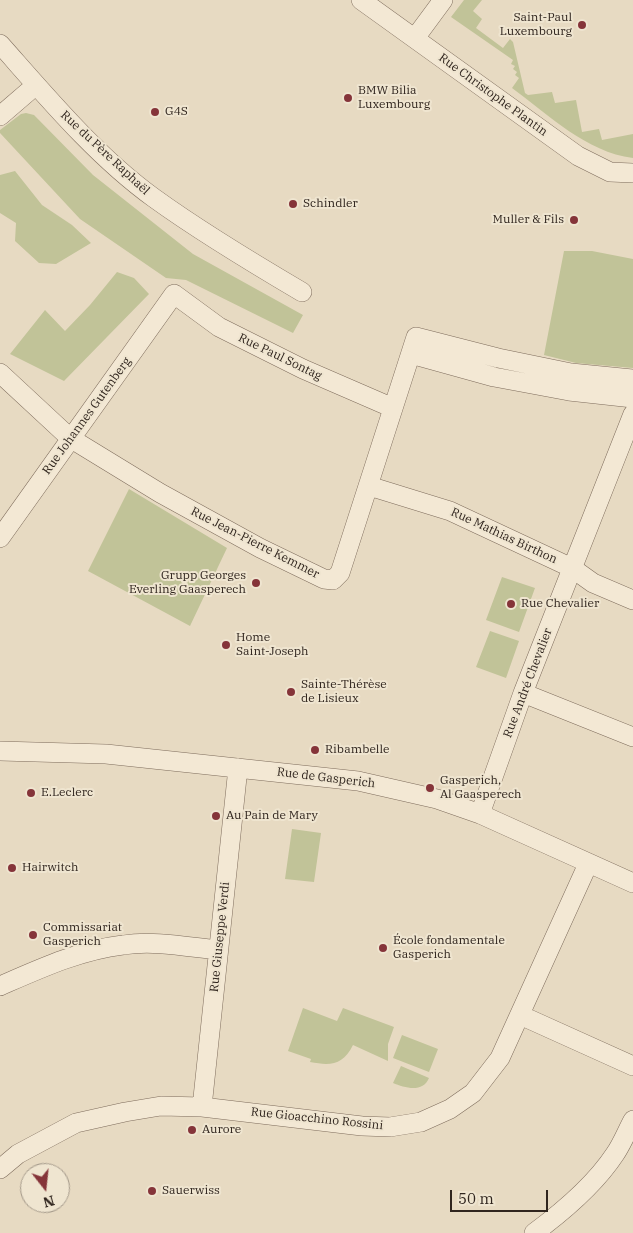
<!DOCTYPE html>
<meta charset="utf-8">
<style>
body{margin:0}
#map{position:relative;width:633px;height:1233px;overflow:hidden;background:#e7dac2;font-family:"IBM Plex Serif",serif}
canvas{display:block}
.north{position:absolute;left:20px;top:1163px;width:50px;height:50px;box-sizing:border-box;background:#efe5d0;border:1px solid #a39889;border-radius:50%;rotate:164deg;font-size:14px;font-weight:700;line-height:20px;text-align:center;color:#30251e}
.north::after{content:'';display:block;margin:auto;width:18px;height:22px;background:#853439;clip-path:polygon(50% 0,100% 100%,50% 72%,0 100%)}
.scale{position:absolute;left:450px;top:1190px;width:98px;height:22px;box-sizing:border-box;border:2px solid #30251e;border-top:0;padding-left:6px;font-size:15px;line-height:18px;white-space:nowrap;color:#30251e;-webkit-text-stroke:4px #efe5d0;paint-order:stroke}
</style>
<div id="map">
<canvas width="633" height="1233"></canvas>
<div class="north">N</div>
<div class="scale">50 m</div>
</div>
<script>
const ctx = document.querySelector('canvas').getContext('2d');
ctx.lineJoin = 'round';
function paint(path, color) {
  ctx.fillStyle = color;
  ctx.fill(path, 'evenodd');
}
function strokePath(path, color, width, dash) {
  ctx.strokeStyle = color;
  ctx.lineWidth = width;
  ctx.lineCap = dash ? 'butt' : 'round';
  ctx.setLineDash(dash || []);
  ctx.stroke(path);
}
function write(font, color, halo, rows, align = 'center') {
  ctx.font = font + ' "IBM Plex Serif",serif';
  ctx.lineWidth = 4;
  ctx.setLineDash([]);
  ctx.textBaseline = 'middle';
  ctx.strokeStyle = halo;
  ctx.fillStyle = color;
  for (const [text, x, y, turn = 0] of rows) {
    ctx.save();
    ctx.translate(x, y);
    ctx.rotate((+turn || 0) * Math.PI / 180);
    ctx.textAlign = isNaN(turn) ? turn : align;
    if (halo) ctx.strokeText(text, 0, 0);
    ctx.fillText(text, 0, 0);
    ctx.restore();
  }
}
const green = new Path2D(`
 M464 0H482L473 11 482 19 476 28 503 48 510 39 513 42 525 93 528 95 552 92 555 103 576 100 582 132 599 129 602 140 633 134V158C586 152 549 115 512 88L519 78 515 75 517 72 513 69 515 66 511 64 513 60 451 17Z
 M26 113 34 115 93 175 193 254 303 315 293 333 186 280 166 278 80 219 0 133V130L21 114Z
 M15 171 42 205 72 225 91 243 56 264 39 263 15 241 16 223 0 213V175Z
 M564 251H592L633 259V368L576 363 544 355Z
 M117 272 134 278 149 294 64 381 10 354 45 310 65 331 90 305Z
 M129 489 227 548 190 626 88 571Z
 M502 577 535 588 519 632 486 620Z
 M490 631 519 641 506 678 476 667Z
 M292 829 321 833 314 882 285 879Z
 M303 1008 337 1021 343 1008 394 1027 388 1044V1061L353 1045C343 1065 331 1066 310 1062L311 1059 288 1051Z
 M402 1035 438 1049 429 1072 393 1058Z
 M401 1066 429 1078C423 1093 405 1088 393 1083Z`);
const minor = new Path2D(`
 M361 0 578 156 610 172 633 173
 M415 38 443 0
 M0 44C47 97 96 156 154 198 201 232 251 262 302 292
 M0 116 36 85
 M411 354 494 377 569 391 633 398
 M0 373 70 438 160 493 260 548 324 579 333 580 340 573 416 337 498 358 571 373 633 379
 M369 486 450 511 572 568 593 583 633 600
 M0 538 174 294 219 327 303 369 393 408
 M523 693 633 737
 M0 751 106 754 358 781 437 799 480 814 633 883
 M480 814 523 693 633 414
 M0 986C39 969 80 950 123 945 154 940 188 947 218 950
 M520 1015 633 1066
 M202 1107 238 768
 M0 1169 18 1154 76 1123 125 1112 161 1106 202 1107 362 1126 390 1127 421 1122 450 1109 473 1093 500 1058 588 864
 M534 1233C561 1213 596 1183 615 1154 622 1144 627 1131 633 1120`);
const markers = [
 [582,25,5,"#853439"],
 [348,98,5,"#853439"],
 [155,112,5,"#853439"],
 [293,204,5,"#853439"],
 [574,220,5,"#853439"],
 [256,583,5,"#853439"],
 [511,604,5,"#853439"],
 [226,645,5,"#853439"],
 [291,692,5,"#853439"],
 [315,750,5,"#853439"],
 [430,788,5,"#853439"],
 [31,793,5,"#853439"],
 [216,816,5,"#853439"],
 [12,868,5,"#853439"],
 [33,935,5,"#853439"],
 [383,948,5,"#853439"],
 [192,1130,5,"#853439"],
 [152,1191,5,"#853439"]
];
const poiNames = [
 ["Saint-Paul",572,18,"right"],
 ["Luxembourg",572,32,"right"],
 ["BMW Bilia",358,91],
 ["Luxembourg",358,105],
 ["G4S",165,112],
 ["Schindler",303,204],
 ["Muller & Fils",564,220,"right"],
 ["Grupp Georges",246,576,"right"],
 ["Everling Gaasperech",246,590,"right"],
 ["Rue Chevalier",521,604],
 ["Home",236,638],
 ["Saint-Joseph",236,652],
 ["Sainte-Thérèse",301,685],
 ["de Lisieux",301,699],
 ["Ribambelle",325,750],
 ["Gasperich,",440,781],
 ["Al Gaasperech",440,795],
 ["E.Leclerc",41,793],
 ["Au Pain de Mary",226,816],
 ["Hairwitch",22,868],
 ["Commissariat",43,928],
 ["Gasperich",43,942],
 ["École fondamentale",393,941],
 ["Gasperich",393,955],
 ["Aurore",202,1130],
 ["Sauerwiss",162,1191]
];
const streetNames = [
 ["Rue Christophe Plantin",493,95,36],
 ["Rue du Père Raphaël",105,153,43],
 ["Rue Paul Sontag",280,357,26],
 ["Rue Johannes Gutenberg",87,416,-54],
 ["Rue Mathias Birthon",504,536,25],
 ["Rue Jean-Pierre Kemmer",255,543,27],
 ["Rue André Chevalier",528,683,-69],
 ["Rue de Gasperich",326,778,7],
 ["Rue Giuseppe Verdi",220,937,-84],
 ["Rue Gioacchino Rossini",317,1119,6]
];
paint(green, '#c1c398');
strokePath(minor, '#7e6c5c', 20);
strokePath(minor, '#f3e8d4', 19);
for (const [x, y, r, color] of markers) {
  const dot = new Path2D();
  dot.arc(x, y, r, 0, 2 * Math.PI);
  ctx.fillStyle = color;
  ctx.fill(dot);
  strokePath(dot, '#efe5d0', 2);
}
write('12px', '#30251e', '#efe5d0', poiNames, 'left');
write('12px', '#30251e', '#efe5d0', streetNames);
</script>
